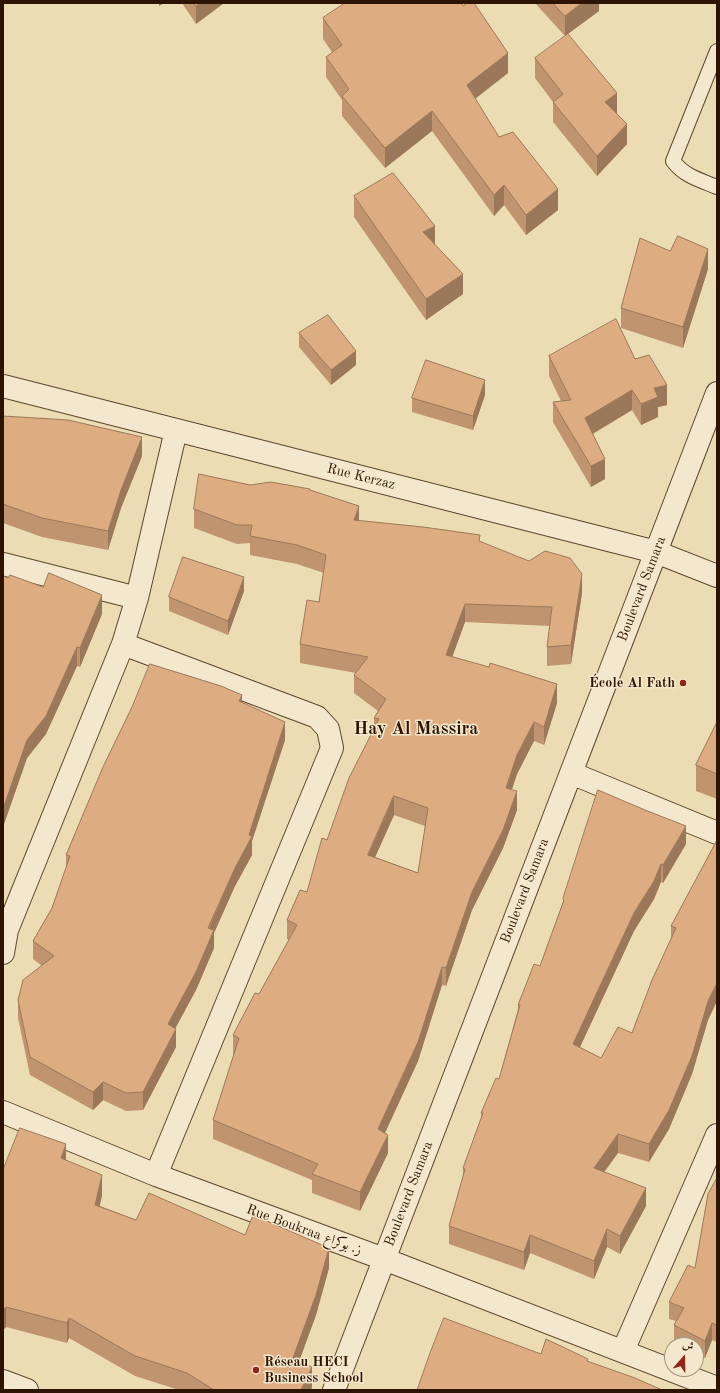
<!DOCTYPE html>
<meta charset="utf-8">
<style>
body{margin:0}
#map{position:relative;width:720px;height:1393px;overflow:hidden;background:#ecdcb3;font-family:"Old Standard TT",Amiri,serif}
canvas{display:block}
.frame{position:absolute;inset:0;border:4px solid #2d1400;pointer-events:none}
.north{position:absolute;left:664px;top:1337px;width:40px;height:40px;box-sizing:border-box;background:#f3e8ce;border:1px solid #a4937c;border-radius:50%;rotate:20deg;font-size:11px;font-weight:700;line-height:16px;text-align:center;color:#2d1400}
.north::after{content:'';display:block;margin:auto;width:14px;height:18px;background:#8f2418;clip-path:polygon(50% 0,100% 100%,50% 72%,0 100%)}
</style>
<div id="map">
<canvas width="720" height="1393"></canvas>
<div class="frame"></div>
<div class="north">ش</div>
</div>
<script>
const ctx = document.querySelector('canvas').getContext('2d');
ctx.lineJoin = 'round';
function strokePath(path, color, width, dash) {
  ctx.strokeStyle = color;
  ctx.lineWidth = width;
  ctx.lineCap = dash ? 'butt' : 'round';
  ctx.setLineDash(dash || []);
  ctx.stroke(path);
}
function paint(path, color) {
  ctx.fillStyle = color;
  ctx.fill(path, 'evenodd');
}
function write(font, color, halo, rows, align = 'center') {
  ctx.font = font + ' "Old Standard TT",Amiri,serif';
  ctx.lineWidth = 3;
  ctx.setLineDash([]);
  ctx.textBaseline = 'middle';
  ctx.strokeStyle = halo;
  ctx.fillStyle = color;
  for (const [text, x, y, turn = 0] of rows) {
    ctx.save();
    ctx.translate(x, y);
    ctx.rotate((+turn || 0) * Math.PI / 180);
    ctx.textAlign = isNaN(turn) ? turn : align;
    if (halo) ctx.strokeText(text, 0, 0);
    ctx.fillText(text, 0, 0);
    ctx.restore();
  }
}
const lane = new Path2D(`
 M717 51 673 161C684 176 700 180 717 187`);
const street = new Path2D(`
 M3 386 656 552 717 576
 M3 564 137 598
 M123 644 317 717 328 729 332 748 156 1175
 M571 773 717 833
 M3 953 7 930 123 644 137 598 176 430
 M3 1112 156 1175 384 1259 717 1388
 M623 1351 717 1135
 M3 1381 27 1390
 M334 1390 717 393`);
const wall = new Path2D(`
 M182 3H224L196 24Z
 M535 3H599V11L565 36Z
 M323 18 508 73 475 99 499 137 558 210 526 235 504 205 494 216 432 131 385 168 342 116V100L326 77V57L332 52 323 39Z
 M535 58 617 113 627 144 597 176 553 122V102L535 78Z
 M354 196 435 244 463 294 426 320 354 217Z
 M670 251 708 269 683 348 621 328V308Z
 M299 333 356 365 331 385 299 347Z
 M549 356 635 359 667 405 658 407V417L641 425 632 410 593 434 605 479 591 487 553 422V402L561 401 549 376Z
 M485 395 473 430 412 412V398Z
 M3 416 142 456 121 508 108 550 42 537 3 523Z
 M250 485 310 490 359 521 480 542 582 593 571 664 547 666V647L550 626 465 622 452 657 557 703 544 745 534 741 517 774 512 790 517 810 503 848 472 910 446 986 442 985 418 1061 385 1133 388 1153 360 1211 312 1193V1180L213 1139V1120L234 1054H233V1035L259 994 289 940 287 939V920L307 892 327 840 374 727V718L378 711 354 693V675L356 673 300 663V644L319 602 324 573 297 564 250 555V543L237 544 194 528V509ZM394 815 425 826 418 873 375 857Z
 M3 576 102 614 80 667 77 666 46 734 27 758 3 827V834Z
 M244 591 228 635 169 611V597Z
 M242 702 285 740 252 841V855L235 886 214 933V948L196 990 175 1028 176 1047 143 1110 126 1111 103 1100 93 1110 30 1075 18 1018V1000L42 966 33 959V941L52 908 66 870V855Z
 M717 722V799L696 791V765Z
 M717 840V1001L708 1020 692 1074 669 1129 649 1162 618 1153 604 1172 646 1206 620 1254 607 1247 594 1279 530 1253 524 1270 449 1244V1226L463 1178V1168L481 1118V1113L499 1079 518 1009V1005L540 966 563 902V899L686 844 663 883 661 882 654 899 634 931 580 1047 601 1058 632 1033 671 939V926Z
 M66 1160 102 1195 100 1206 136 1220 245 1235 329 1268 316 1315 299 1361 312 1387 311 1390H179L135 1376 69 1338 67 1343 6 1327 3 1330V1170Z
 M717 1178V1342L712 1340 705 1358 696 1353V1345H680L674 1342V1325L676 1321 669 1319V1302L695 1268Z`);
const shadedWall = new Path2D(`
 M159 3H164L159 6Z
 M200 3H224L196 24V6Z
 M582 3H599V11L565 36V16Z
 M508 53V73L467 105V85Z
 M617 93V113L605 122V102Z
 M432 111V131L385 168V148Z
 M627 124V144L597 176V156Z
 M504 185V205L494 216V195Z
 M558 189V210L526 235V215Z
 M435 226V246L423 232Z
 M708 249V269L683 348V327Z
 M463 274V294L426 320V299Z
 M356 351V365L331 385V370Z
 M485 380V395L473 430V416Z
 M667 385V405L658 407V417L641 425V404L654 388Z
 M632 390V410L585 438V418Z
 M142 437V456L121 508 108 550V531L121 490Z
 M605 459V479L591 487V466Z
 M359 506V524L354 520Z
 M582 574V593L571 664V645Z
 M244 577V591L228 635V621Z
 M102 595V614L80 667V648Z
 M465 604V622L446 674V655Z
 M77 647V666L46 734 27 758 3 827V834V809L27 740Z
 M557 684V703L544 745V727Z
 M242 695V713L239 701Z
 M285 722V740L252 841V855L235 886 214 933V948L196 990 168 1042V1024L249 835Z
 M534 722V741L517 774 506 806V788L517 755Z
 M517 791V810L503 848 472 910 446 986V968L472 892Z
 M394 796V815L368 873V855Z
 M686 826V844L663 883V865Z
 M661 864V882L654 899 634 931 573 1062V1044L634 913Z
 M442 967V985L418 1061 378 1148V1129Z
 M717 983V1001L708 1020 692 1074 669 1129 649 1162V1144L708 1001Z
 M176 1029V1047L143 1110V1092Z
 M103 1082V1100L93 1110V1092Z
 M618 1134V1153L594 1186V1168Z
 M388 1135V1153L360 1211V1192Z
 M66 1144V1164L61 1158Z
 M102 1175V1195L95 1225V1205Z
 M646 1188V1206L620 1254V1236Z
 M607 1229V1247L594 1279V1261Z
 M530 1235V1253L524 1270V1252Z
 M329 1248V1268L316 1315 293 1378V1358Z
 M6 1307V1327L3 1330V1310Z
 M69 1318V1338L67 1343V1323Z
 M712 1323V1340L705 1358V1341Z
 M312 1367V1387L311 1390H301Z`);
const building = new Path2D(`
 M194 3H200L196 6Z
 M345 3H461L463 6 467 3H474L508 53 467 85 499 137 513 132 558 189 526 215 504 185 494 195 432 111 385 148 342 96 349 89 326 57 342 45 323 18Z
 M553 3H582L565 16Z
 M568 34 617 93 605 102 627 124 597 156 553 102 563 94 535 58Z
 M393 173 435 226 423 232 463 274 426 299 354 196Z
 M678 236 708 249 683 327 621 308 640 238 670 251Z
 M328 315 356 351 331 370 299 333Z
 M616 319 635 359 649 355 667 385 654 388 658 397 641 404 632 390 585 418 605 459 591 466 553 402 571 400 549 356Z
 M426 360 485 380 473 416 412 398Z
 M3 416 68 420 142 437 121 490 108 531 42 518 3 504Z
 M199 474 250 485 271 482 310 489V490L359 506 354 520 423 527 480 535 479 541 529 561 545 551 570 558 582 574 571 645 547 647 552 607 465 604 446 655 489 667 490 663 557 684 544 727 534 722 517 755 506 788 517 791 503 830 472 892 446 968 442 967 418 1042 378 1129 388 1135 360 1192 312 1174 318 1164 213 1120 239 1038 233 1035 255 993 259 994 297 925 287 920 300 890 307 892 322 838 327 840 349 778 379 719 374 718 386 699 354 675 368 657 300 644 307 600 319 602 326 555 297 545 250 536 252 525H237L194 509ZM394 796 428 808 418 873 368 855Z
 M183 557 244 577 228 621 169 597Z
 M49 573 102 595 80 648 77 647 46 716 27 740 3 809V576L8 578 10 575 43 587Z
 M150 664 221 686 242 695 239 701 285 722 249 835 252 836 235 868 208 928 214 930 196 972 168 1024 176 1029 143 1092 126 1093 103 1082 93 1092 30 1057 18 1000 23 980 54 956 33 941 52 908 70 856 66 855 103 767 132 707Z
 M717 722V774L696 765Z
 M598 790 645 810 686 826 663 865 661 864 654 881 634 913 573 1044 601 1058 618 1027 632 1033 652 980 676 928 671 926 717 840V983L708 1001 692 1056 669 1110 649 1144 618 1134 594 1168 646 1188 620 1236 607 1229 594 1261 530 1235 524 1252 449 1226 465 1169 463 1168 483 1113H481L496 1078 499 1079 520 1005H518L534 964 540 966 564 900 563 899Z
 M20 1128 66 1144 61 1158 102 1175 95 1205 136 1220 149 1193 245 1235 253 1215 329 1248 316 1295 293 1358 312 1367 301 1390H214L187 1373 135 1356 69 1318 67 1323 6 1307 3 1310V1170Z
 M717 1178V1325L712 1323 705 1341 674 1325 684 1308 669 1302 688 1265 695 1268 708 1194Z
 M444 1318 541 1354 546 1339 588 1359 587 1361 635 1378 662 1390H417L430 1353Z`);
const markers = [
 [683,683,4,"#8f2418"],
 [256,1370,4,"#8f2418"]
];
const streetNames = [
 ["Rue Kerzaz",361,477,14],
 ["Boulevard Samara",642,589,-69],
 ["Boulevard Samara",525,891,-69],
 ["Boulevard Samara",409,1194,-69],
 ["Rue Boukraa ز. بوكراع",304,1230,20]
];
const poiNames = [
 ["École Al Fath",675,683],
 ["Réseau HECI",264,1362,"left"],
 ["Business School",264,1378,"left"]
];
const districtNames = [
 ["Hay Al Massira",416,729]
];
strokePath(lane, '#5d462d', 16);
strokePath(street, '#5d462d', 24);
strokePath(lane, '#f3e8ce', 14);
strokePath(street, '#f3e8ce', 22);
paint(wall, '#bf946f');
paint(shadedWall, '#9b785a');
paint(building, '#deac81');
strokePath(building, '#9b785a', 1);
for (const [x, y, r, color] of markers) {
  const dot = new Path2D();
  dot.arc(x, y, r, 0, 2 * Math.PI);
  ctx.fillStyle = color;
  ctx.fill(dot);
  strokePath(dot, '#f3e8ce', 1.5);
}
write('14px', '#2d1400', '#f3e8ce', streetNames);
write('bold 14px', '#2d1400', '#f3e8ce', poiNames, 'right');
write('bold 18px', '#2d1400', '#f3e8ce', districtNames);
</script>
